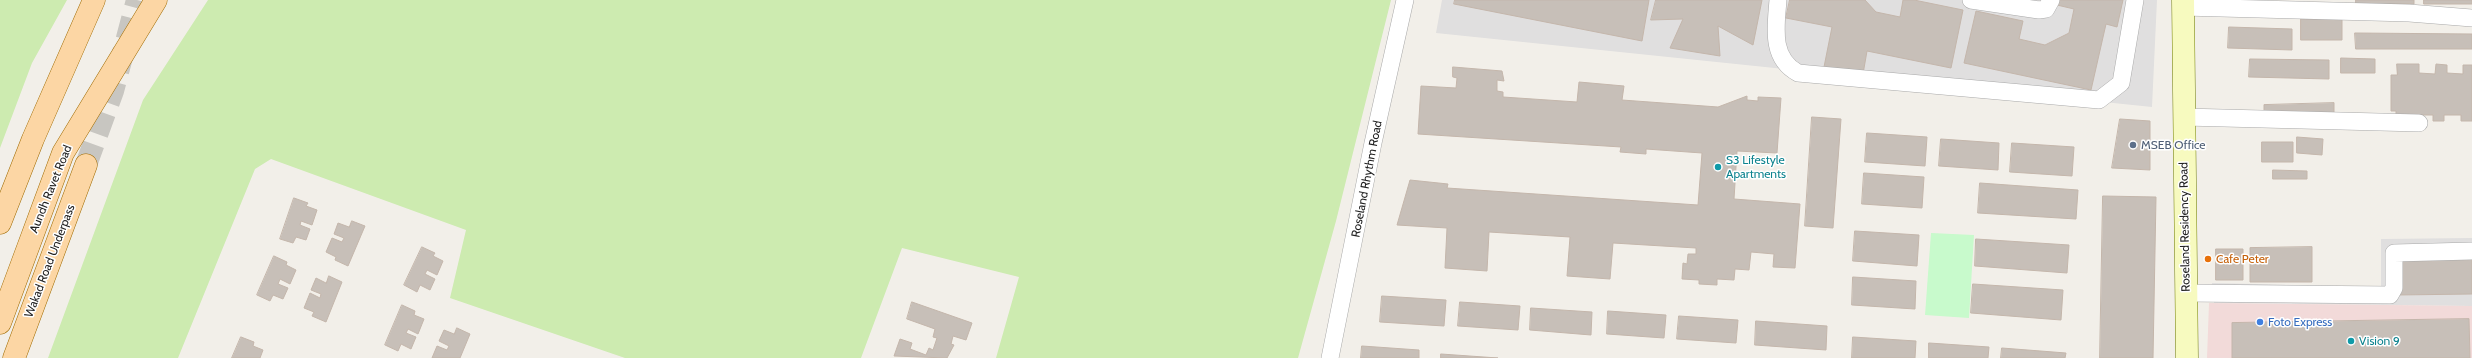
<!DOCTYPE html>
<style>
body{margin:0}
canvas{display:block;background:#f2efe9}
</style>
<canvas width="2472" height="358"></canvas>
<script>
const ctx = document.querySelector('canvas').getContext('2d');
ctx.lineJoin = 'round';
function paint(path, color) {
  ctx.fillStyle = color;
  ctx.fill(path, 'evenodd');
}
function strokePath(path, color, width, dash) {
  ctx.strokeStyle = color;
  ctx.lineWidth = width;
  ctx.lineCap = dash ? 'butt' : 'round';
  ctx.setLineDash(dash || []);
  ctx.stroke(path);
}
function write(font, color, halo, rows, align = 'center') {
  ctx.font = font + ' Cabin,sans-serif';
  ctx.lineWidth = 3;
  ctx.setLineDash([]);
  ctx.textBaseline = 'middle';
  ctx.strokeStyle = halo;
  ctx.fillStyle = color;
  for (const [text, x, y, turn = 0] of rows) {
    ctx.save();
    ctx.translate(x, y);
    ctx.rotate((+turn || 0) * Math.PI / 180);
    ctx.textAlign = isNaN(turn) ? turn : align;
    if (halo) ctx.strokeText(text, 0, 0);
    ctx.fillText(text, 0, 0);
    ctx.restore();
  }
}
const residential = new Path2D(`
 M1442 0H2157L2152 107 1436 33Z
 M2472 238V306L2214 303 2212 283 2381 287V239Z`);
const commercial = new Path2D(`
 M2209 303 2472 306V358H2207Z`);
const grass = new Path2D(`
 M0 0H67L32 63 0 148Z
 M208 0H1391L1336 221 1298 358H996L1019 277 902 248 861 358H625L450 298 466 230 271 159 255 169 178 358H48L143 100Z`);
const park = new Path2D(`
 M1931 233 1974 235 1969 318 1925 315Z`);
const building = new Path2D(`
 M1455 0H1649L1642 41 1454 4Z
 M1656 0H1762L1753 45 1718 26 1720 56 1670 48 1683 19 1651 20Z
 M1790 0H1865L1876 12 1900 17 1903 0H1914L1963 10 1951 68 1867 51 1863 74 1824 67 1832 27 1786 18Z
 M2058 0H2123L2117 27 2106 24 2091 90 1964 63 1976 11 2023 21 2019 39 2045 45 2069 33 2074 9 2057 5Z
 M2356 0H2414V4H2356Z
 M2424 0H2472V4H2424Z
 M2301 19H2342V40H2301Z
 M2229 27 2292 29V50L2228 48Z
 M2355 33 2472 34V49H2356Z
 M2341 58 2375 59V73H2341Z
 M2250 59 2329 60V79L2249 77Z
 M2397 64H2419V73L2435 74 2436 64 2447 65V73L2463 74V65H2472V121H2461V115H2444V121H2433V115H2417L2396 121V111H2391V75H2397Z
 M1453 67 1502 71 1504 81 1497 80V91L1503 92V97L1577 102 1579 82 1624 86 1622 100 1718 107 1747 96V100L1758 101V97L1781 98 1777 153 1737 151 1734 199 1800 204 1795 268 1773 267 1774 254 1751 252 1749 270 1735 269 1734 280 1717 279V285L1699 284V280L1682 279 1683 263 1687 264 1688 254H1696V248L1613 243 1610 279 1567 276 1570 237 1489 232 1487 271 1445 268 1447 228 1397 225 1410 180 1448 184 1447 188 1698 205 1702 153 1646 149V154L1620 152 1621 147 1418 134 1421 86 1456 88 1457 78 1453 77Z
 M2334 103V122L2264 123V105Z
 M1812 117 1841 119 1833 228 1805 226Z
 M2120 119 2150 121V170L2112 168Z
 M1867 133 1927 137 1925 166 1865 162Z
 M2297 137 2323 139 2322 155 2297 153Z
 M1941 139 1999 143 1998 170 1939 166Z
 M2262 142H2293V162H2262Z
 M2012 143 2074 147 2072 176 2010 172Z
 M2273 170 2307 171V179H2273Z
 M1864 173 1924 177 1922 208 1862 204Z
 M1980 183 2078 190 2076 219 1978 213Z
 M2103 196 2156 197 2153 358H2100Z
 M294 198 308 203 306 206 317 210 312 225 301 221 300 225 310 229 306 240 296 237 293 243 280 239Z
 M352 221 365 226 348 266 335 260 336 257 326 252 332 238 342 242 344 238 334 234 338 223 349 227Z
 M1855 231 1919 235 1917 266 1853 261Z
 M1976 239 2069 245 2067 273 1975 266Z
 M422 247 435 253 433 256 443 261 437 275 427 270 425 274 435 279 430 290 420 285 417 292 404 285Z
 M2312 247V282H2250V248Z
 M2216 249H2243V280H2216Z
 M2472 253V294L2397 295 2396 254Z
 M274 256 287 262 286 265 296 270 290 284 280 279 278 284 288 288 283 299 273 295 270 301 257 295Z
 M329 276 342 282 326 322 312 316 314 312 304 308 310 293 320 298 321 294 311 290 316 278 326 283Z
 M1853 277 1916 281 1915 309 1852 305Z
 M1973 284 2063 290 2061 320 1971 313Z
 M1382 296 1446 300 1444 326 1380 322Z
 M912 302 972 323 966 340 953 336 951 344 954 345 947 358 894 356 900 339 912 343 910 349 926 355 929 348 933 350 937 338 933 337 935 329 907 319Z
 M1460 302 1520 306 1518 330 1458 326Z
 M402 305 415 311 414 315 424 319 418 334 408 329 406 333 416 337 411 349 401 344 398 351 385 345Z
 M1531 308 1592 312 1591 335 1530 330Z
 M1608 311 1666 315 1664 338 1607 334Z
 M1679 316 1738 320 1736 343 1677 339Z
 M2469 319 2470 358H2232V323Z
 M1756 321 1827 326 1826 350 1755 345Z
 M457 328 470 334 460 358H432L437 346 447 350 449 346 439 341 444 330 454 334Z
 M241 337 254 342 253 346 263 350 260 358H232Z
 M1853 337 1916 341 1915 358H1852Z
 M1929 343 1989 347 1988 358H1929Z
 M1362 346 1419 350V358H1361Z
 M2002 348 2066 353 2065 358H2001Z
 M1441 354 1498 358H1441Z`);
const primaryTunnel = new Path2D(`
 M86 165 113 91 137 0`);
const street = new Path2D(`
 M1778 0C1776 26 1770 58 1798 73L2099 100 2121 83 2135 0
 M1971 0 2039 10 2046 9 2051 0
 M2183 7 2409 13 2472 18
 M2184 117 2419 123
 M2186 293 2390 295 2394 288V253L2472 251
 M1330 358 1373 143 1405 0`);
const secondary = new Path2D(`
 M2183 0 2187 358`);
const primary = new Path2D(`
 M0 223 33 139 94 0
 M0 323 63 153 156 0
 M14 358 86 165`);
const markers = [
 [2133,145,4,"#5c6f8a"],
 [1718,167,4,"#0f9aa8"],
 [2208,259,4,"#e8710a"],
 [2260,322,4,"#3f7fe0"],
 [2351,341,4,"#0f9aa8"]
];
const serviceNames = [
 ["MSEB Office",2141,145]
];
const cultureNames = [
 ["S3 Lifestyle",1726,160],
 ["Apartments",1726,174],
 ["Vision 9",2359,341]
];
const streetNames = [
 ["Roseland Rhythm Road",1367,179,-79],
 ["Aundh Ravet Road",51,189,-68],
 ["Roseland Residency Road",2185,227,-91],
 ["Wakad Road Underpass",50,261,-69]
];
const foodNames = [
 ["Cafe Peter",2216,259]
];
const shopNames = [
 ["Foto Express",2268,322]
];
paint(residential, '#e0dfdf');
paint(commercial, '#f2dad9');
paint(grass, '#cdebb0');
paint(park, '#c8facc');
paint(building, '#c7bfb8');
strokePath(building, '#c4b6ab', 1);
strokePath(primaryTunnel, '#c8c6c1', 22, [22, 11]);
strokePath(street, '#a9a9a9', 18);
strokePath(secondary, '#707d05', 23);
strokePath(primary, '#a06b00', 23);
strokePath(street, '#fff', 17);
strokePath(secondary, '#f7fabf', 22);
strokePath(primary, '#fcd6a4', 22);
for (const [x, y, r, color] of markers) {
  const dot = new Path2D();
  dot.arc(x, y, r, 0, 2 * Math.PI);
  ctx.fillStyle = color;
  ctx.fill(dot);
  strokePath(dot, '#fff', 1.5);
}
write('12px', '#4e5e75', '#fff', serviceNames, 'left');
write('12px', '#0d838f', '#fff', cultureNames, 'left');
write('12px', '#222', '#fff', streetNames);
write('12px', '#c56008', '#fff', foodNames, 'left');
write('12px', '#366cbe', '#fff', shopNames, 'left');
</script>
